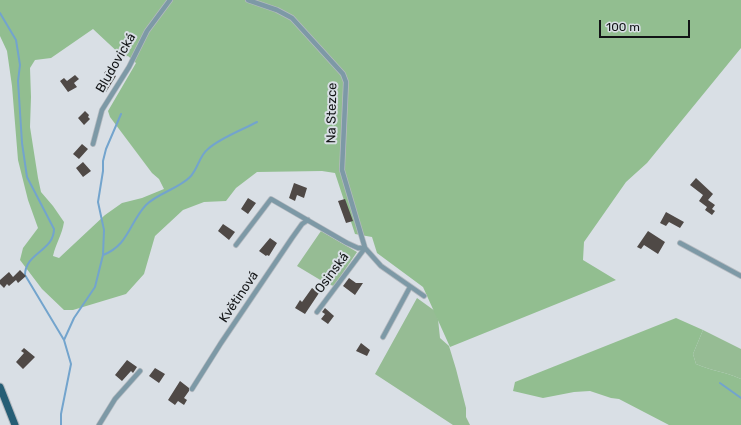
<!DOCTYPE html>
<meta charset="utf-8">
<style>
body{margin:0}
#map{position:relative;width:741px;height:425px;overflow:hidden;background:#d9dfe5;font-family:Rubik,sans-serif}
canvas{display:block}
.scale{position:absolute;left:599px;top:20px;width:91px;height:18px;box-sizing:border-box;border:2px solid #121416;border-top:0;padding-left:5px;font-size:12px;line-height:14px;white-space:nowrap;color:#121416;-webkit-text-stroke:3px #d9dfe5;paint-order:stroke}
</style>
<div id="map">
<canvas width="741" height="425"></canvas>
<div class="scale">100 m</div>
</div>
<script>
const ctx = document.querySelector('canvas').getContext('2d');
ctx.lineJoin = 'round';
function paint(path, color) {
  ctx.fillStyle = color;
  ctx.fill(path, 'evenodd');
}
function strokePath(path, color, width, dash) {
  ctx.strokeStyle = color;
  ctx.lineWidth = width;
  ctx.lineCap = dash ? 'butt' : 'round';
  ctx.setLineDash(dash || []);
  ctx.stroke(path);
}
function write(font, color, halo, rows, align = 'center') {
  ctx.font = font + ' Rubik,sans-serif';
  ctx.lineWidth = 4;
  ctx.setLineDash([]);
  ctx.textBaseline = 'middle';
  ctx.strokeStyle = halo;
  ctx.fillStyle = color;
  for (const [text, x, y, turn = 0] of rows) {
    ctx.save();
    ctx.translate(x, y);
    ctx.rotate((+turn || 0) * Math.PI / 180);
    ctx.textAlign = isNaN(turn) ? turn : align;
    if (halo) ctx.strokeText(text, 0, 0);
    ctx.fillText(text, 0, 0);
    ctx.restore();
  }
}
const green = new Path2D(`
 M321 231 357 252 334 286 327 284 297 266Z
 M417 298 435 311 438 319 440 338 449 346 456 369 466 408V417L470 425H453L375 374Z
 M703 330 741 349V379C727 372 711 371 696 364L693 354Z`);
const forest = new Path2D(`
 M0 0H741V48L647 163 626 182 584 242 583 260 616 280 450 347 423 287 377 253 372 237 355 234 335 173 322 171 257 172 236 188 226 201 204 202 183 210 155 236 144 274 126 294 73 310H64L42 289 20 260 23 248 38 228 28 200 18 160 12 86 7 51 0 36ZM93 29 123 57 128 56 136 63 108 111 110 117 152 173 159 179 164 189 142 198 122 203 105 215 59 258 53 256C56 243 62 235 64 222L53 206 41 192 38 178 30 127 31 97 30 68 35 60 51 58Z
 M676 318 703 330 693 354 696 364C711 371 727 372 741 379V425H669L619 399 611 398 590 391 574 392 543 398 513 391 515 382Z`);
const stream = new Path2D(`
 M0 13 16 40 20 65 18 81 22 143 27 177 54 229C54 251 25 253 25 275L64 340
 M103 255C129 245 129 223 146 205 158 193 178 189 190 177 198 169 199 156 208 149 220 138 242 130 257 122
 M720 383 741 398
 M61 425V414L71 364 64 340 74 318 95 287 103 255 104 230 98 202 103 171V161L106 149 121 114`);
const building = new Path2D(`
 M108 69 116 76 106 92 98 86 106 75 104 73Z
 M75 75 79 79 74 83 77 87 68 92 60 81 64 78 67 81Z
 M85 111 89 115 88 117 90 119 84 125 78 118Z
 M82 144 88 149 79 159 73 154Z
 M83 162 91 171 83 177 76 168Z
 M696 178 713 194 708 200 715 205 712 209 715 211 712 215 705 210 707 207 699 201 703 195 690 185Z
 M294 183 307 188 304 198 297 195 295 201 289 198Z
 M248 198 256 203 248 214 241 209Z
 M345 199 353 221 346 223 338 201Z
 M666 212 684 222 680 228 669 222 666 226 660 223Z
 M223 224 235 232 229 240 218 231Z
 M648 231 665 242 658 254 644 245 641 249 637 247Z
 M270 238 277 243 269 256 267 255 266 256 259 251Z
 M20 270 26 276 18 283 16 280 9 286 7 284 4 288 0 284V280L9 272 13 277Z
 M349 278 356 283H363L355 295 343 286Z
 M312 288 319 293 305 314 295 308 300 300 302 302Z
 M325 308 334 316 328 324 321 319 325 314 322 312Z
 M361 343 370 350 367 356 356 351Z
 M24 348 35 357 23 369 16 362 24 353 21 351Z
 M127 360 137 367 133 373 131 371 122 381 115 375Z
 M155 368 165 374 159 383 149 376Z
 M180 381 189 388V391L184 398 187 400 184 405 178 401 175 405 168 400Z`);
const street = new Path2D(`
 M248 0 277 10 292 18 343 74 346 82 342 170 365 248 381 266 424 296
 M93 144 102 110 129 67 147 31 170 0
 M680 243 741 276
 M236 245 271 199 347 243 358 248H365
 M317 312 365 248
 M383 337 410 287
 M192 389 221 343 292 238 302 224 308 220
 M99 425 115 399 140 371`);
const primary = new Path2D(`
 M0 387 15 425`);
const streetNames = [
 ["Bludovická",116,63,-60],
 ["Na Stezce",332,113,-89],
 ["Osinská",332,273,-53],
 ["Květinová",239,297,-56]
];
paint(green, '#96bc94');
paint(forest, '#92be90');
strokePath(stream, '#73a4cd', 2);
paint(building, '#4f4946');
strokePath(street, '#b5bac0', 6);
strokePath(primary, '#b5bac0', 9);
strokePath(street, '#7d99a6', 4.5);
strokePath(primary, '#265e75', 7);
write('13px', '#121416', '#d9dfe5', streetNames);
</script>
